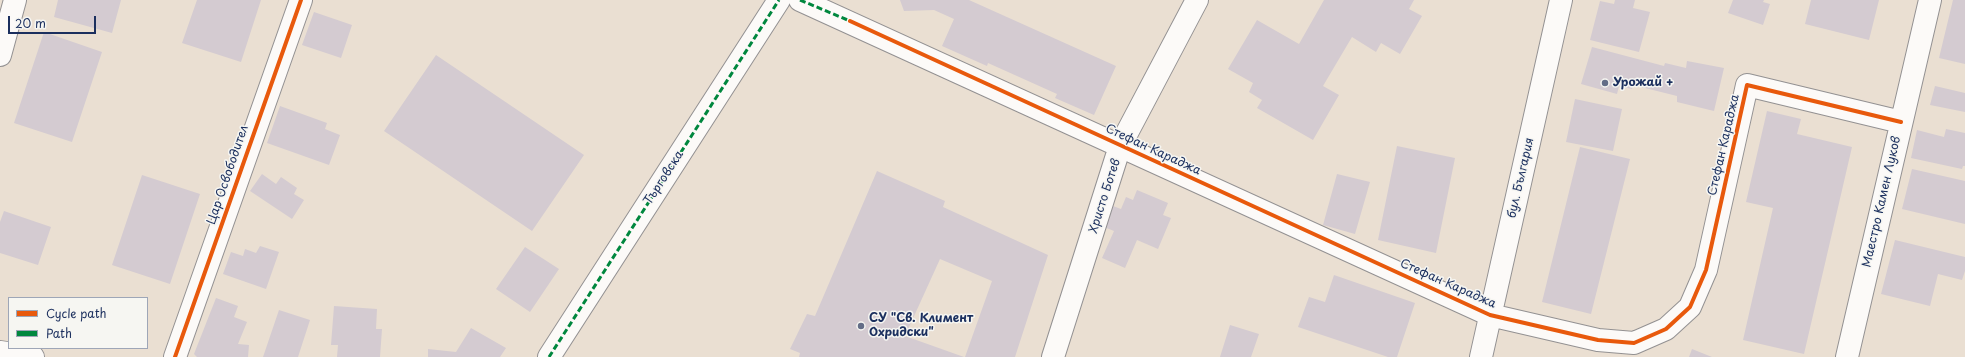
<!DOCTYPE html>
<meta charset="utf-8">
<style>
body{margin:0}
#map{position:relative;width:1965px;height:357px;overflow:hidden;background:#eadfd2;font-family:"Playpen Sans",sans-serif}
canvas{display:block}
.legend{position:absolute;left:8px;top:297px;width:140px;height:52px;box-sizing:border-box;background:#f6f6f2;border:1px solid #9ea6b7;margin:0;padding:5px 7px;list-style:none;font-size:12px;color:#1b2f5e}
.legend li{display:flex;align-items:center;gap:8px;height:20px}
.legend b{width:20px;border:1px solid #9ea6b7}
.scale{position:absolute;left:8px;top:16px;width:88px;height:18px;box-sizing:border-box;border:2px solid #1b2f5e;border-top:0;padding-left:5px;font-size:12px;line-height:14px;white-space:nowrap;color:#1b2f5e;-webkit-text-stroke:3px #f6f6f2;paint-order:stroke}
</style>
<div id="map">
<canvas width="1965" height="357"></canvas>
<ul class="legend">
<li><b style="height:5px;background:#e8590c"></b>Cycle path</li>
<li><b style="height:5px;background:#00873e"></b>Path</li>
</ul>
<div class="scale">20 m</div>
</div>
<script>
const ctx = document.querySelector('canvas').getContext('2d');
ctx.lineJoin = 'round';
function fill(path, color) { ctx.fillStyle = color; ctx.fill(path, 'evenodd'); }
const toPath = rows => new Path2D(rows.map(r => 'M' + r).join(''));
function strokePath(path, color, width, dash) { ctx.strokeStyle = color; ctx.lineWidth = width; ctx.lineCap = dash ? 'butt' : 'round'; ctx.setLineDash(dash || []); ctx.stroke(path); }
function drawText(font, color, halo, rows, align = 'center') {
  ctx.font = font + ' "Playpen Sans",sans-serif'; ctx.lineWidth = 3; ctx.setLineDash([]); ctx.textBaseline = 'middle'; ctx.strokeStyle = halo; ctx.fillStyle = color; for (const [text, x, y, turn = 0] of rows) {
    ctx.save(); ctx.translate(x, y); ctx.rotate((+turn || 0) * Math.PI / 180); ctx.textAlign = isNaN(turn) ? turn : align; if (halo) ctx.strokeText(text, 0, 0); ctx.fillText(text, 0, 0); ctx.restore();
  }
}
const building = toPath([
 [58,0,121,0,112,33,54,17],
 [197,0,261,0,241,62,182,43],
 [900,0,969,0,1116,66,1094,115,1055,98,1057,94,988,63,987,66,942,46,954,19,934,10,904,11],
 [1324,0,1414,0,1409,9,1422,16,1400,54,1381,43,1376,52,1352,37,1323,86,1339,95,1313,140,1257,108,1262,100,1249,92,1253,83,1228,69,1257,20,1299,44],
 [1615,0,1635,0,1633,8,1650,12,1639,52,1590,40,1600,1,1614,4],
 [1733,0,1764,0,1763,2,1770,4,1763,25,1728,13],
 [1811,0,1879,0,1869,40,1805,24],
 [1953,0,1965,0,1965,64,1939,58],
 [314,12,352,25,341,58,302,45],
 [44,32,102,52,72,142,14,123],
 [1592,47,1664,66,1665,63,1686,68,1687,61,1724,68,1714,111,1677,102,1677,96,1633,85,1632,89,1619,86,1617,94,1581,84],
 [436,55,584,155,532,231,384,131],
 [1935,86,1965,93,1965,112,1930,105],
 [1575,99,1622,109,1613,151,1566,142],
 [280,106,327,123,325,129,340,135,329,165,267,143],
 [1767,111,1801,119,1797,134,1852,147,1804,354,1743,340,1773,208,1746,202],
 [1946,129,1965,133,1965,166,1963,166,1962,169,1911,158,1917,130,1944,137],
 [1397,146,1455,158,1436,253,1378,240],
 [1580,147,1630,159,1591,314,1542,302],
 [1912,169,1965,181,1965,224,1902,209],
 [877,171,945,201,943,207,1048,255,1015,357,965,357,992,281,940,259,905,336,964,357,799,357,800,353,790,349,807,314,815,316],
 [262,174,276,184,281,177,297,188,294,194,304,200,292,219,250,191],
 [1337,174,1370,182,1355,234,1323,225],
 [142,175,200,194,170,284,112,265],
 [1137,190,1168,203,1163,215,1171,218,1158,249,1137,240,1125,268,1102,258,1114,231,1104,227,1113,206,1121,209,1126,197,1133,200],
 [4,211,51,227,38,265,0,253,0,222],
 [1895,240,1965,257,1965,271,1962,280,1938,274,1930,306,1881,294],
 [260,246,279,252,266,289,223,274,231,252,243,256,245,249,256,253],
 [525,247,559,269,530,312,496,289],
 [1334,275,1415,303,1397,357,1388,357,1298,327,1309,297,1325,302],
 [216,298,238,306,234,317,247,322,238,344,249,345,248,357,197,357,194,354],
 [334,306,377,309,376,329,382,329,380,357,337,357,338,345,331,345],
 [279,310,310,320,298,357,263,357],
 [1230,325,1259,334,1251,357,1220,357],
 [471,328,506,348,500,357,428,357,428,349,456,352],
 [1692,349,1712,357,1689,357]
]);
const minor = toPath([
 [800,0,1490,315,1598,340,1634,343,1666,329,1690,307,1706,270,1747,85,1901,122],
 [0,55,15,0],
 [0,352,33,357],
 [175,357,301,0],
 [549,357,779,0],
 [1053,357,1120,146,1197,0],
 [1481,357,1561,0],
 [1847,357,1930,0]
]);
const quiet = toPath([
 [800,0,850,21],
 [549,357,779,0]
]);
const cycleway = toPath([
 [850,21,1490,315,1598,340,1634,343,1666,329,1690,307,1706,270,1747,85,1901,122],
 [175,357,301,0]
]);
const markers = [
 [1605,83,4,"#636d87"],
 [861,326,4,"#636d87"]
];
const poiNames = [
 ["Урожай +",1613,83],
 ["СУ \"Св. Климент",869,319],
 ["Охридски\"",869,333]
];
const streetNames = [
 ["Стефан Караджа",1724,145,-77],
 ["Стефан Караджа",1153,150,25],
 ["Цар Освободител",228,175,-71],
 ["Търговска",664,178,-57],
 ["бул. България",1521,178,-77],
 ["Христо Ботев",1105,196,-72],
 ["Маестро Камен Луков",1882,202,-77],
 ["Стефан Караджа",1448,284,24]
];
fill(building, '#d4cbd1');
strokePath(minor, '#939192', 24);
strokePath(minor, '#fcfaf8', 22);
strokePath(quiet, '#00873e', 3, [6, 3]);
strokePath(cycleway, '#e8590c', 4);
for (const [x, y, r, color] of markers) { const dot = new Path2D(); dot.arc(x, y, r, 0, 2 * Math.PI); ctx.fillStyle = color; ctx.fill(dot); strokePath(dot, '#f6f6f2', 1.5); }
drawText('bold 12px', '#1b2f5e', '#f6f6f2', poiNames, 'left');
drawText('12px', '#1b2f5e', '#f6f6f2', streetNames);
</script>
